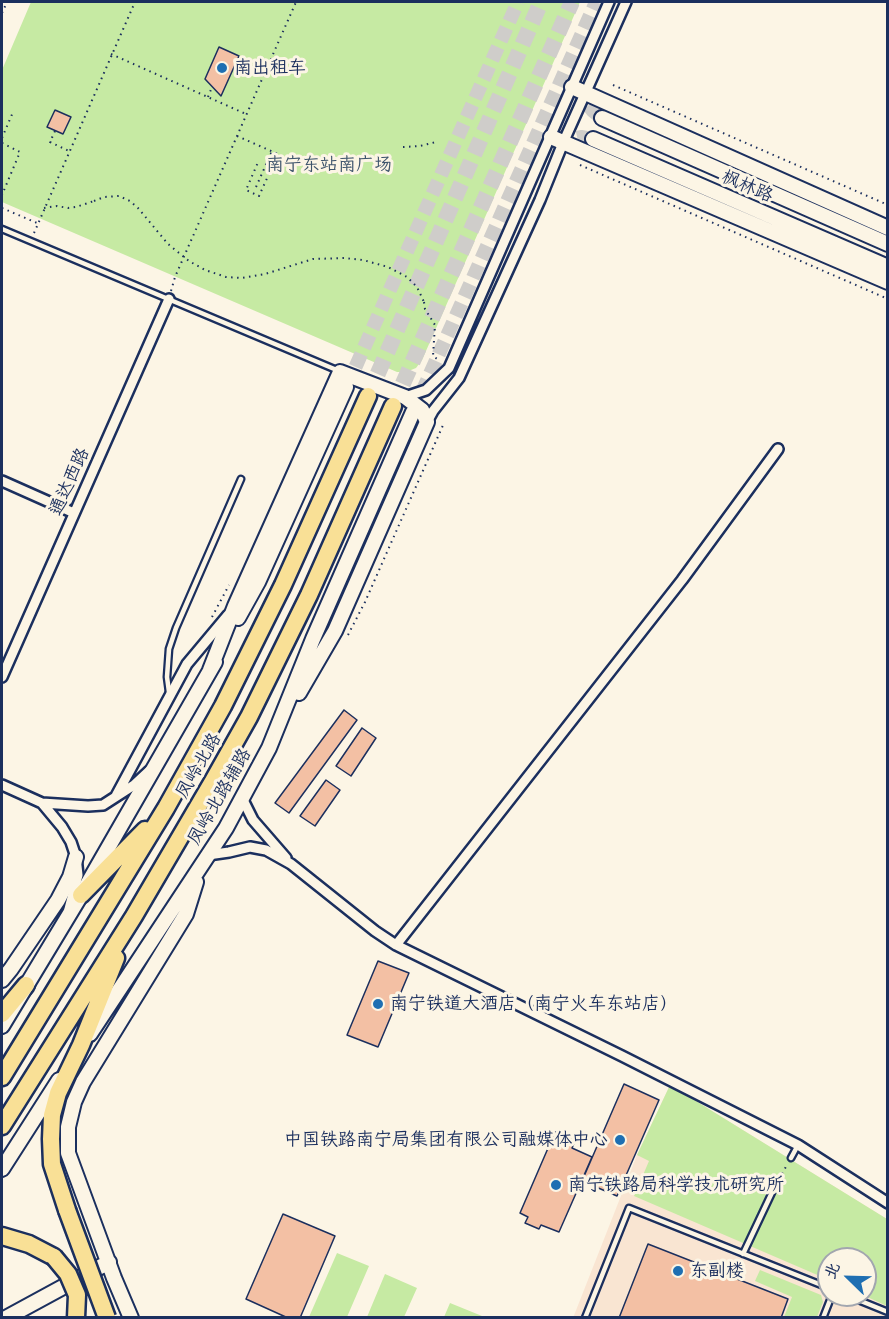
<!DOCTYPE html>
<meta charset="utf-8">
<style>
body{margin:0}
#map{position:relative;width:889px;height:1319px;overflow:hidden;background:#fcf5e5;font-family:Sriracha,"LXGW WenKai TC",sans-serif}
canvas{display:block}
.frame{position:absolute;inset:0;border:3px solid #1b2f5e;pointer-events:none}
.north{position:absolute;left:817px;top:1247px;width:60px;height:60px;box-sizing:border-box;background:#fcf5e5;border:2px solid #a2a6af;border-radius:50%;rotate:293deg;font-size:16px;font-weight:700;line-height:24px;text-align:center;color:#1b2f5e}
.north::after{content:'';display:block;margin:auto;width:21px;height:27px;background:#1f6fb2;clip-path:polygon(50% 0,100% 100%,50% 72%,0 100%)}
</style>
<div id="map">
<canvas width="889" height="1319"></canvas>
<div class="frame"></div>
<div class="north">北</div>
</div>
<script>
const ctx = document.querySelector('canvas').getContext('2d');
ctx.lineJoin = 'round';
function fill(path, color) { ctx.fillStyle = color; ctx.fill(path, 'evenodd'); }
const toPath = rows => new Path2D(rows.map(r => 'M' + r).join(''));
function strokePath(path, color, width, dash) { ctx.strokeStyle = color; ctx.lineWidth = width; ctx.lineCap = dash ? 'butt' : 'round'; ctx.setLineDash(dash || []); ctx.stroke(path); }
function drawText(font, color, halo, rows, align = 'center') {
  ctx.font = font + ' Sriracha,"LXGW WenKai TC",sans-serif'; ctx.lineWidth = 6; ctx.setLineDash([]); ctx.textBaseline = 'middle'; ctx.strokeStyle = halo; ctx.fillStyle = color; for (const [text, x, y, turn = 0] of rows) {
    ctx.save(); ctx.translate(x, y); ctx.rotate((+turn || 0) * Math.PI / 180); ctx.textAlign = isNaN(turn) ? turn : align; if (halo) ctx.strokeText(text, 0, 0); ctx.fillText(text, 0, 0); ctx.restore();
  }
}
const built = toPath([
 [670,1085,887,1219,887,1317,573,1318,637,1155],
 [829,1259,865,1259,865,1295,829,1295]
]);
const green = toPath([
 [31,2,580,2,422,360,416,368,406,372,397,372,2,202,2,70],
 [670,1085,887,1219,887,1306,863,1295,865,1295,865,1259,829,1259,829,1280,634,1196,649,1161,637,1155],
 [337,1253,369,1266,347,1317,309,1317],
 [760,1270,821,1295,823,1302,817,1317,784,1317,792,1297,755,1281],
 [385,1274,417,1288,404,1317,367,1317],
 [450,1303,482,1316,481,1317,444,1317]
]);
const building = toPath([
 [219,47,239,56,221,96,205,79,219,47],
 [55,110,71,117,63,134,47,127,55,110],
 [344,710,357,720,289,813,275,803,344,710],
 [362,728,376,738,351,776,336,766,362,728],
 [326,780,340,790,315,826,300,816,326,780],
 [378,961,409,973,378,1047,347,1035,378,961],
 [624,1084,659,1100,617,1196,582,1181,624,1084],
 [555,1132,575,1141,572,1148,592,1157,559,1232,541,1225,539,1229,525,1223,528,1217,520,1213,555,1132],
 [283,1214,335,1236,300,1318,288,1318,246,1299,283,1214],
 [648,1244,788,1299,781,1318,619,1318,648,1244]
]);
const secondaryTunnel = toPath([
 [577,88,580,95,593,111,602,118],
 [557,143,581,137,593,139],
 [347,386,518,2],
 [413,412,596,2]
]);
const highwayTunnel = toPath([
 [368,396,541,2],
 [393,406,572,2]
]);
const path = toPath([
 [2,13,7,2],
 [111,54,246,114],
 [613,85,888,205],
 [208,97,212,87],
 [55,131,50,142,69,151],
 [237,136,278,154,259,196,246,190,259,160],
 [2,138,13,112],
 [2,143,20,152,2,195],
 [403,147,420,146,436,142],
 [580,165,888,299],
 [256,187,272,151],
 [2,208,37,223],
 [44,208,57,206,68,208,76,207,94,201],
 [34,233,135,2],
 [171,291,175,277,296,2],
 [424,302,425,309,435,325,433,356,440,361],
 [212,617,229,585],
 [348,635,365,602,444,423],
 [779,1179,787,1165]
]);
const lane = toPath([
 [2,229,339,371],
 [169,692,167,677,169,649,176,628,241,479],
 [791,1158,798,1145],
 [743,1254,776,1184],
 [846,1295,888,1312],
 [585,1318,629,1208,829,1288],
 [823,1318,832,1295]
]);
const street = toPath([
 [405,397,426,390,449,368,609,2],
 [427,422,433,411,459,378,540,200,563,143,626,2],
 [2,481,74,513],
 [2,677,169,299],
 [2,785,42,803,88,806,103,805,134,785,149,771],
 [116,796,187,664,228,615],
 [242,798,253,820,286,858],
 [42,803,62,827,71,842,76,857,78,875,69,909],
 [208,855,229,852,250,847,266,850,291,864,375,931,396,945,622,1056,798,1145,888,1203],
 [396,945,682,580,778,449]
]);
const secondary = toPath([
 [572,87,888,228],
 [602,118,888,244],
 [551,137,888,282],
 [593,139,888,267],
 [238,618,258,582,346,387],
 [210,670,235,606,340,372,405,397,422,410,427,422,335,631,299,693],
 [2,980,11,969,58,900,70,877,76,857],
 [2,1026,81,895,215,662],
 [90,1034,226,828,269,748,313,639,413,412],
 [2,1169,59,1080],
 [6,1318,109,1262],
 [131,1318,114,1278,68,1153,68,1127,74,1102,83,1082,186,914,196,882]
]);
const highway = toPath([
 [81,895,145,830],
 [2,1014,26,985],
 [2,1077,166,808,223,706,283,585,368,396],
 [2,1126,134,916,213,781,249,717,309,595,393,406],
 [67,1210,52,1164,51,1139,52,1115,58,1093,81,1045,116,958],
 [2,1236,29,1244,54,1257]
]);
const pathBridge = toPath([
 [94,201,104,197,119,196,130,201,138,208,168,244,189,261,205,270,226,277,241,278,265,274,313,259,344,258,363,260,388,267,407,277,417,287,424,302]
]);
const highwayBridge = toPath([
 [67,1210,107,1318],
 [54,1257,68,1274,77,1295,76,1318]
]);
const markers = [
 [222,68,6,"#1f6fb2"],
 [378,1004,6,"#1f6fb2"],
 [620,1140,6,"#1f6fb2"],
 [556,1185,6,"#1f6fb2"],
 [678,1271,6,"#1f6fb2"]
];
const poiNames = [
 ["南出租车",234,68],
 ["南宁铁道大酒店（南宁火车东站店）",390,1004],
 ["中国铁路南宁局集团有限公司融媒体中心",608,1140,"right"],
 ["南宁铁路局科学技术研究所",568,1185],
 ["东副楼",690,1271]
];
const parkNames = [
 ["南宁东站南广场",329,165]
];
const streetNames = [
 ["枫林路",747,187,23],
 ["通达西路",70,482,-66],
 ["凤岭北路",199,766,-60],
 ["凤岭北路辅路",220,797,-60]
];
fill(built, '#f9e5d2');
fill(green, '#c6eaa3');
fill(building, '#f3c0a4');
strokePath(building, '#1b2f5e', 1.5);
strokePath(secondaryTunnel, '#cfcdca', 14, [14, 7]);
strokePath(highwayTunnel, '#cfcdca', 16, [16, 8]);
strokePath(lane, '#1b2f5e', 9);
strokePath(street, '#1b2f5e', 14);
strokePath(secondary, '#1b2f5e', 18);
strokePath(highway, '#1b2f5e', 21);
strokePath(path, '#1b2f5e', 2, [1.5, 4.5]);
strokePath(lane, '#fcf5e5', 4.5);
strokePath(street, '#fcf5e5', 9);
strokePath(secondary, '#fcf5e5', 14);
strokePath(highway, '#f9e096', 16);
strokePath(highwayBridge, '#1b2f5e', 21, []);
strokePath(pathBridge, '#1b2f5e', 2, [1.5, 4.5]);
strokePath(highwayBridge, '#f9e096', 16);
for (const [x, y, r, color] of markers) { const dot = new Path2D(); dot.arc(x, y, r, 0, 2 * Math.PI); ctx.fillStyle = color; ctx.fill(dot); strokePath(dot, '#fcf5e5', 2); }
drawText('18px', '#1b2f5e', '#fcf5e5', poiNames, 'left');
drawText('18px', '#3d546c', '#fcf5e5', parkNames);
drawText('18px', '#1b2f5e', '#fcf5e5', streetNames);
</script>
